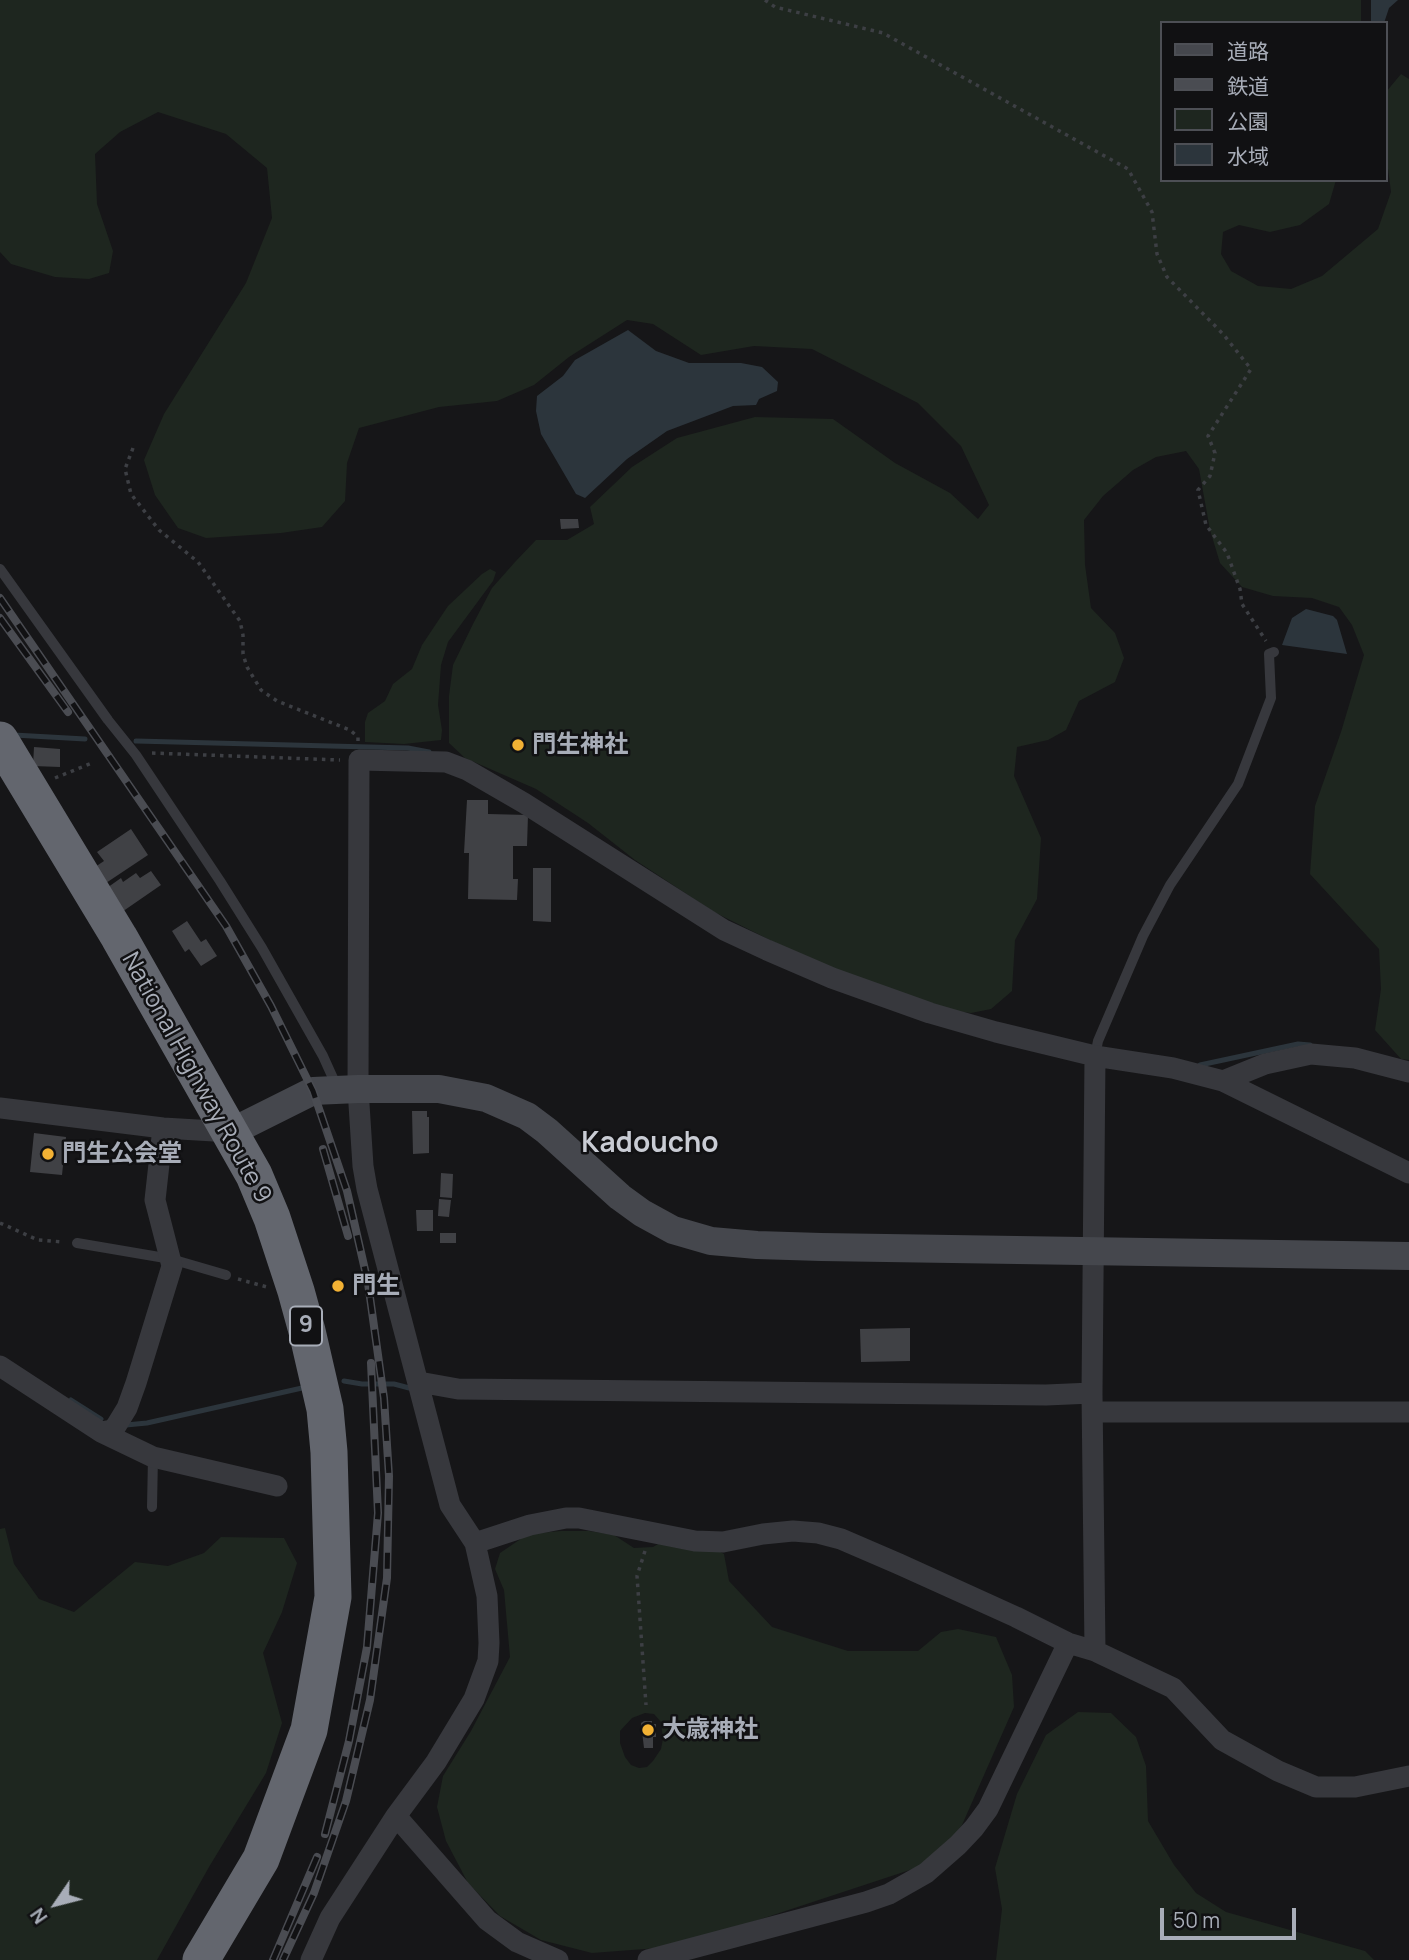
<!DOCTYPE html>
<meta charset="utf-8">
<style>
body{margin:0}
#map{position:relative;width:1409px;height:1960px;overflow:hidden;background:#161618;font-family:Manrope,"Noto Sans JP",sans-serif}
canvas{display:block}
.legend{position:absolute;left:1160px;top:21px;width:228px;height:161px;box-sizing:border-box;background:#111113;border:2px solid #4d4f55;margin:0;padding:9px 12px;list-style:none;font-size:21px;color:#a8adb8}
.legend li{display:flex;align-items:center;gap:14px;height:35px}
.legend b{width:35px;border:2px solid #4d4f55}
.north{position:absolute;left:21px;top:1869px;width:70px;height:70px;-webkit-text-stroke:5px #111113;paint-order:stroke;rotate:235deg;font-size:19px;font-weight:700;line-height:28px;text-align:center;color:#a8adb8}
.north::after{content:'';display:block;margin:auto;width:24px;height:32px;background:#a8adb8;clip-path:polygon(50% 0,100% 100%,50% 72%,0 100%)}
.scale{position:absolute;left:1160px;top:1908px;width:136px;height:32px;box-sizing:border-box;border:4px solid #a8adb8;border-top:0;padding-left:9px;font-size:21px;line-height:24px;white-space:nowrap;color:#a8adb8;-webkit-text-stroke:5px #111113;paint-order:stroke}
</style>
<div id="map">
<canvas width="1409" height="1960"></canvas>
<ul class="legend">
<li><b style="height:9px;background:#45474d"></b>道路</li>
<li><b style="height:9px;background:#4a4c52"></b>鉄道</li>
<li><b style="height:19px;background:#1e261f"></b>公園</li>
<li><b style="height:19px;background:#2c353c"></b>水域</li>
</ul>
<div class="north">N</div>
<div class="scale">50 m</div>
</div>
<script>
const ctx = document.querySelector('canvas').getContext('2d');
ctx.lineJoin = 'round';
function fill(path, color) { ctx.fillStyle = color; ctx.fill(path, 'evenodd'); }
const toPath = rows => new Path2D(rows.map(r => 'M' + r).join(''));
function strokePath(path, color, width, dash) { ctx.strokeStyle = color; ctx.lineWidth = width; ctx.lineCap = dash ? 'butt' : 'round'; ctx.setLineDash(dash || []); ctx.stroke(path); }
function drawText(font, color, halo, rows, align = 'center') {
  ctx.font = font + ' Manrope,"Noto Sans JP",sans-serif'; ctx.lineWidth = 5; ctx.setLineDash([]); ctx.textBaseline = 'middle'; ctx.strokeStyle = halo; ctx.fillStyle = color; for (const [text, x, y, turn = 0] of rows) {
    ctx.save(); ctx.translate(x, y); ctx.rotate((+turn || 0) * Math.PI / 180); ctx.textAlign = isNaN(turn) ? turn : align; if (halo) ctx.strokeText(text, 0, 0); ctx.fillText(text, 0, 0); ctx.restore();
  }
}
const green = toPath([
 [0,0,1361,0,1361,23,1162,23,1162,180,1336,180,1329,204,1300,225,1270,232,1239,225,1223,232,1221,254,1231,271,1258,286,1291,289,1322,276,1378,229,1391,192,1386,153,1386,92,1401,74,1409,79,1409,1060,1401,1059,1375,1030,1381,989,1379,949,1310,874,1315,806,1341,732,1364,655,1352,625,1339,607,1312,598,1273,596,1242,587,1220,563,1210,530,1199,469,1186,451,1156,457,1133,470,1103,496,1084,520,1085,565,1091,608,1115,633,1124,658,1115,682,1079,701,1066,730,1048,740,1017,747,1014,776,1041,838,1037,899,1015,940,1012,991,991,1009,971,1013,932,1008,802,956,714,912,635,860,588,823,536,789,465,758,449,743,449,696,453,665,473,624,492,588,515,562,536,540,567,540,594,524,590,507,632,467,677,438,755,417,833,419,895,463,950,493,978,519,989,505,961,446,918,403,812,349,754,346,701,355,653,324,627,320,569,357,534,385,497,401,439,407,359,428,347,463,345,501,322,527,281,533,206,538,178,528,155,495,144,460,164,414,246,283,272,218,267,168,226,134,158,112,120,132,95,154,97,204,113,251,109,273,89,279,55,277,11,264,0,252],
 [490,569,496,572,493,581,448,642,441,665,438,705,442,730,441,740,404,744,365,742,365,722,368,713,385,701,393,684,412,669,422,645,448,606,482,574],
 [5,1528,14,1564,39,1599,74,1612,135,1562,168,1566,204,1553,221,1537,284,1538,297,1563,282,1612,263,1653,282,1723,266,1773,209,1867,157,1960,0,1960,0,1529],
 [561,1531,589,1531,614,1535,634,1548,653,1547,665,1540,706,1544,724,1554,729,1581,772,1627,848,1651,918,1651,941,1632,958,1629,996,1637,1012,1675,1014,1707,962,1825,934,1862,746,1924,658,1948,592,1953,541,1940,500,1916,468,1883,446,1841,437,1807,443,1776,471,1731,510,1657,504,1590,495,1569,500,1553,528,1534],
 [645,1713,654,1714,661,1722,663,1739,661,1749,653,1761,647,1767,639,1768,631,1765,625,1757,620,1743,620,1731,632,1718],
 [1078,1712,1111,1713,1136,1737,1146,1766,1148,1821,1174,1865,1196,1893,1226,1912,1365,1951,1374,1960,996,1960,1002,1909,995,1868,1017,1794,1046,1735]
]);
const water = toPath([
 [1371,0,1398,0,1389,8,1384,23,1371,23],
 [628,330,656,351,689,363,741,363,762,367,778,382,777,391,759,399,756,405,733,406,667,431,627,459,585,498,576,494,541,434,536,411,537,396,563,376,575,360],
 [1306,609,1333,616,1337,620,1347,654,1282,645,1292,618]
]);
const stream = toPath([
 [14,735,85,739],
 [136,741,408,748,429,752],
 [1200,1065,1298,1044,1310,1045],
 [344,1381,362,1384,394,1384,413,1389],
 [71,1400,101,1419],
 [126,1425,147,1423,302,1388]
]);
const building = toPath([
 [560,519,578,519,579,528,561,529],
 [517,737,525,742,519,753,511,749],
 [34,747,60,749,60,767,33,766],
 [467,800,488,800,488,814,528,815,527,846,513,846,513,879,518,879,517,900,468,899,469,853,464,853],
 [131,829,148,855,103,885,92,869,104,861,97,852],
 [533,868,551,868,551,922,533,921],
 [151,871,161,885,119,914,104,890,121,878,123,882,136,873,140,878],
 [187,921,201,942,206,939,217,956,201,966,189,949,185,952,172,931],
 [412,1111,427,1111,427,1117,429,1117,429,1153,413,1154],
 [34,1133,66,1137,62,1175,30,1172],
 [441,1173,453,1174,452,1198,440,1197],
 [439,1199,451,1200,449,1217,438,1216],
 [416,1210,433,1210,433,1231,417,1231],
 [440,1233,456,1233,456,1243,440,1243],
 [910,1328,910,1361,861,1362,860,1329],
 [644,1721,652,1721,652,1724,656,1724,656,1737,653,1737,653,1748,644,1748,641,1723]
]);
const path = toPath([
 [765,0,775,7,883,33,1128,169,1152,212,1157,254,1167,277,1223,334,1251,369,1208,436,1215,453,1210,476,1198,490,1206,525,1227,553,1240,589,1242,604,1266,641],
 [133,448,125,469,131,494,159,530,198,562,240,621,243,635,243,654,247,667,261,690,277,701,350,730,358,737,358,743],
 [152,753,340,760],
 [55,778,92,763],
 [0,1223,38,1240,64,1242],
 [238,1279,267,1287],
 [645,1551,637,1576,646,1705]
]);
const lane = toPath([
 [0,569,108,720,136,755,220,881,262,948,323,1056,337,1087],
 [1095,1056,1098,1041,1143,936,1170,885,1238,784,1271,698,1269,654,1274,652],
 [77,1243,171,1259,226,1275],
 [152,1507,153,1457]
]);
const street = toPath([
 [1223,1081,1265,1064,1311,1054,1355,1058,1409,1072],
 [0,1108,163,1128,231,1132],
 [0,1366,101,1432,112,1430,116,1426,127,1408,136,1383,172,1266,155,1200,163,1128],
 [419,1382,458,1389,1046,1395,1092,1393],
 [1094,1412,1409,1412],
 [101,1432,153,1457,277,1486],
 [475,1543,530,1525,566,1518,579,1518,695,1541,723,1542,763,1534,793,1531,818,1533,841,1539,899,1564,1016,1617,1068,1643,1095,1651,1173,1688,1222,1740,1278,1771,1316,1787,1355,1787,1409,1776],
 [1095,1651,1092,1393,1095,1056],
 [396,1816,487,1920,517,1942,558,1960],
 [311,1960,330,1918,396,1816,436,1762,474,1699,488,1661,489,1643,487,1596,475,1543,450,1505,367,1189,363,1166,358,1089,359,760,446,762,467,770,524,803,724,930,767,950,832,978,930,1013,996,1032,1095,1056,1173,1068,1223,1081,1409,1173],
 [648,1960,866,1902,889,1894,926,1873,958,1845,974,1828,988,1809,1068,1643]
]);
const secondary = toPath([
 [231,1132,313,1091,358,1089,439,1089,486,1098,527,1116,547,1131,620,1197,642,1213,673,1230,711,1241,757,1245,821,1247,1409,1256]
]);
const highway = toPath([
 [0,740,119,937,254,1175,272,1218,296,1291,307,1331,325,1409,329,1452,333,1597,309,1730,261,1859,201,1960]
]);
const rail = toPath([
 [0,598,226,926,271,1006,313,1091,347,1191,368,1283,384,1398,389,1476,387,1578,370,1700,346,1801,314,1893,283,1960],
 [0,618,68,712],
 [323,1149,348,1236],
 [325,1834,349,1741,367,1647,378,1513,371,1363],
 [273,1960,317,1857]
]);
const markers = [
 [518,745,7,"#f2b134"],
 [48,1154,7,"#f2b134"],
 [338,1286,7,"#f2b134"],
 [648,1730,7,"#f2b134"]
];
const shields = [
 [306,1326,32]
];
const shieldNames = [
 ["9",306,1326]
];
const poiNames = [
 ["門生神社",532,745],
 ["門生公会堂",62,1154],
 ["門生",352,1286],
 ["大歳神社",662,1730]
];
const streetNames = [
 ["National Highway Route 9",196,1078,61]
];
const quarterNames = [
 ["Kadoucho",650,1144]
];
fill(green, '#1e261f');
fill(water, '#2c353c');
strokePath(stream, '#2c353c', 5);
fill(building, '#404145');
strokePath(path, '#3d3f44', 3.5, [3.5, 5]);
strokePath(lane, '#37383d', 10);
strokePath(street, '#37383d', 21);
strokePath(secondary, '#45474d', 28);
strokePath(highway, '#63666e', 37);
strokePath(rail, '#4a4c52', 8);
strokePath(rail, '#111113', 5, [16]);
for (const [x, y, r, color] of markers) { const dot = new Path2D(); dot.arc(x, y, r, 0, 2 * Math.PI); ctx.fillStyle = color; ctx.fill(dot); strokePath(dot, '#111113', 2.5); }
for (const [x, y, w] of shields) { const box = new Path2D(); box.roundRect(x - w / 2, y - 19.5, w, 39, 5); ctx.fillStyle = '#111113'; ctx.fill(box); strokePath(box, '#a8adb8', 2); }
drawText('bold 23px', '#a8adb8', null, shieldNames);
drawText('bold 24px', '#a8adb8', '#111113', poiNames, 'left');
drawText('24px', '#a8adb8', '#111113', streetNames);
drawText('bold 28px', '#c9ccd4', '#111113', quarterNames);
</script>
